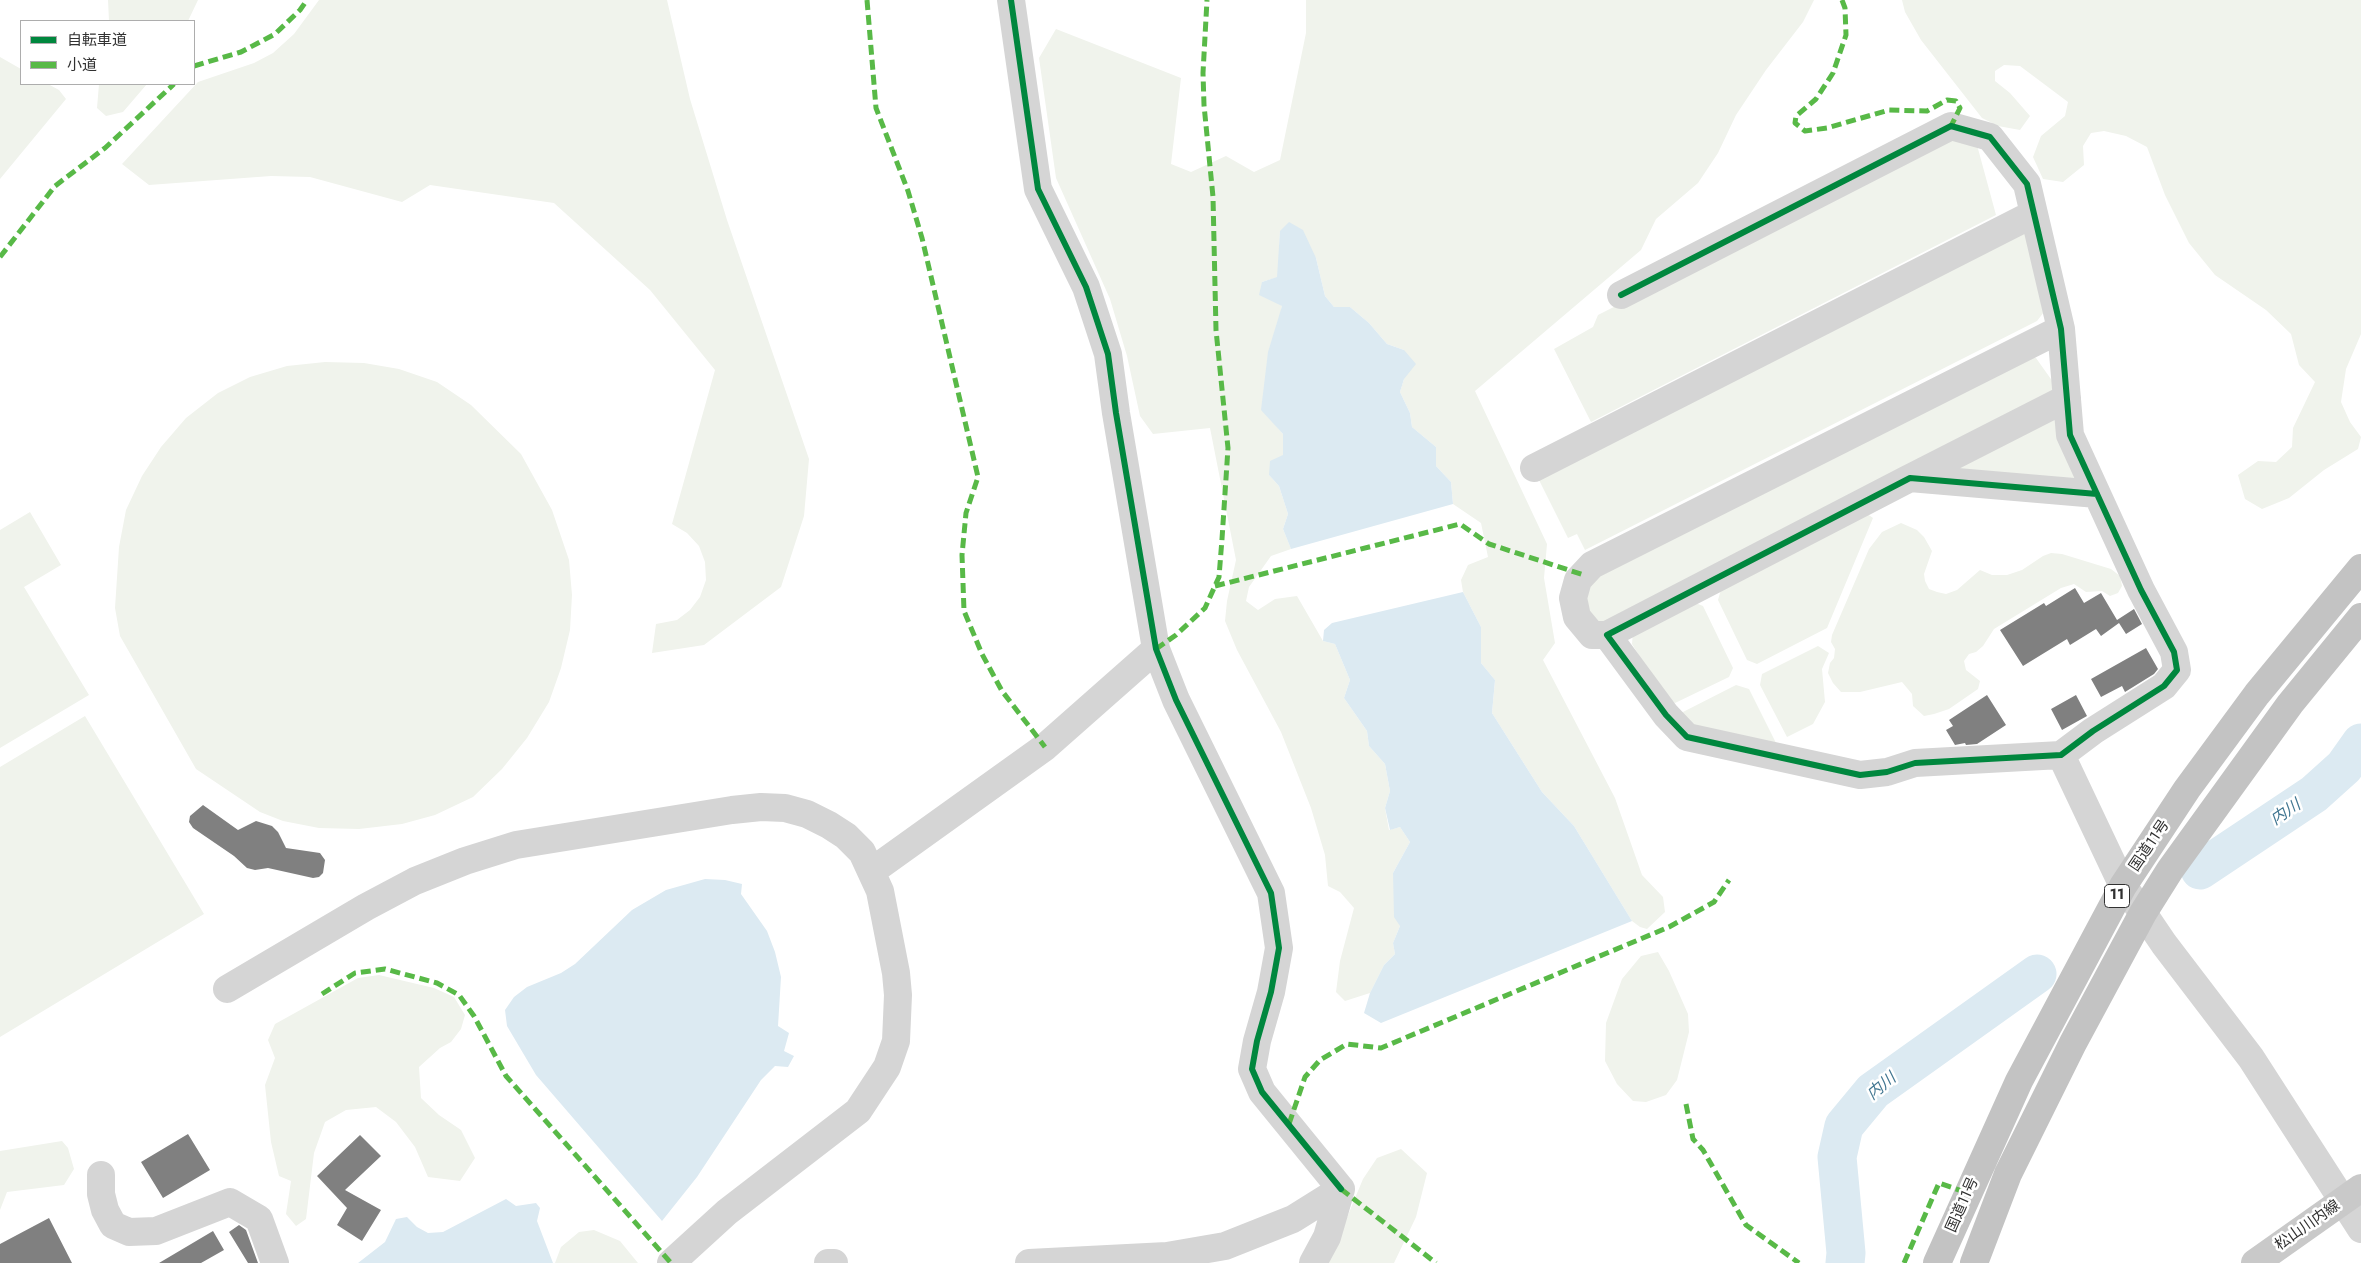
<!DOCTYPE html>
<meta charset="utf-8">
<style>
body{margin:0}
#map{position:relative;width:2361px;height:1263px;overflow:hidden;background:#fff;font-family:Jost,"Noto Sans JP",sans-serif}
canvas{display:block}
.legend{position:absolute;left:20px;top:20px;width:175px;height:65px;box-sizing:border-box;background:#fff;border:1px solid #adadad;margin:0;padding:6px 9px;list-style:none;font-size:15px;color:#313131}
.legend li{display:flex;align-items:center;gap:10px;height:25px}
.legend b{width:25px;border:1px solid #adadad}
</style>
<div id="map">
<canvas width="2361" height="1263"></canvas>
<ul class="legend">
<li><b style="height:6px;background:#00873e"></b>自転車道</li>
<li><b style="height:6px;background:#58b947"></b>小道</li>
</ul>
</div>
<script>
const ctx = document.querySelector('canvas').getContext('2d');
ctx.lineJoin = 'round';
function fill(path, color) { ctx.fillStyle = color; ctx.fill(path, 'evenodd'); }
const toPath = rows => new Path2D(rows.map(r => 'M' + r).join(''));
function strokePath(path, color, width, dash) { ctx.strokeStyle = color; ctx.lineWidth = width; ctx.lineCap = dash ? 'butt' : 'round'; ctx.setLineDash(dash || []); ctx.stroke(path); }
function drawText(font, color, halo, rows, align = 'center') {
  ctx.font = font + ' Jost,"Noto Sans JP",sans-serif'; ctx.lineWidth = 5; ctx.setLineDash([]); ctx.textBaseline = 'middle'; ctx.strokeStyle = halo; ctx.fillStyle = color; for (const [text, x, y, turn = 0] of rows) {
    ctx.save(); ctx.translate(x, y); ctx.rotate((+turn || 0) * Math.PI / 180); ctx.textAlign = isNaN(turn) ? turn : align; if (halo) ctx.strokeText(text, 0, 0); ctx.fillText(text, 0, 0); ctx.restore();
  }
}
const green = toPath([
 [108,0,198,0,188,21,109,21],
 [319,0,667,0,690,99,727,220,809,459,804,516,781,587,704,645,652,653,656,624,677,620,690,610,700,597,706,580,705,562,699,546,687,533,672,524,715,370,650,290,554,203,430,185,402,202,310,177,271,176,149,185,122,164,198,82,254,63,273,53,294,34],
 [1306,0,1814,0,1803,22,1766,70,1736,115,1718,153,1698,183,1656,219,1641,250,1475,391,1547,544,1544,578,1555,643,1543,660,1615,798,1642,875,1663,897,1665,912,1647,929,1640,927,1632,921,1574,826,1542,792,1492,713,1495,680,1481,663,1481,627,1463,592,1461,580,1468,565,1488,557,1481,523,1453,504,1451,482,1436,466,1436,447,1412,427,1410,413,1400,392,1404,379,1404,350,1387,344,1369,323,1350,307,1334,307,1325,296,1316,258,1280,231,1278,277,1262,282,1282,306,1262,409,1283,434,1283,456,1269,475,1279,486,1288,514,1283,529,1291,549,1271,556,1249,587,1246,601,1258,610,1275,599,1297,596,1323,641,1335,644,1350,680,1344,698,1367,731,1369,746,1385,764,1390,791,1385,808,1389,830,1400,827,1410,842,1393,873,1400,926,1393,943,1395,954,1384,965,1370,993,1345,1001,1336,992,1340,961,1354,908,1340,892,1328,886,1325,855,1311,808,1281,732,1237,650,1225,621,1227,601,1236,560,1210,428,1153,434,1140,416,1127,356,1110,299,1056,178,1039,58,1056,29,1181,78,1171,164,1191,172,1226,156,1254,172,1280,160,1306,33],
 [1902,0,2361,0,2361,334,2346,369,2341,402,2350,422,2361,437,2358,449,2324,470,2289,498,2262,509,2245,499,2238,475,2258,461,2276,462,2292,447,2293,428,2315,382,2299,365,2291,334,2266,310,2215,275,2189,243,2165,195,2147,147,2126,136,2104,131,2091,133,2083,146,2084,165,2063,182,2043,179,2033,157,2041,136,2065,116,2068,102,2020,66,2004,65,1995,71,1995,81,2010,93,2030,116,2020,130,1998,126,1982,118,1921,40,1905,12],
 [0,57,21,69,21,84,48,84,59,90,66,99,0,179],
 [99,84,147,84,123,112,106,116,97,108],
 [1950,136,1977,145,1996,215,1591,422,1554,349,1593,327,1598,315],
 [2019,231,2029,236,2044,312,2037,321,1585,550,1577,534,1568,538,1537,476],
 [2030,355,2036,358,2053,382,2053,398,1596,630,1581,596,1591,580],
 [325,362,364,363,399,369,437,382,471,405,521,454,552,510,569,560,572,595,570,630,561,668,549,702,527,738,502,769,473,797,435,815,402,824,359,829,319,828,283,821,260,812,196,769,120,636,115,608,119,547,126,510,142,476,161,447,186,418,218,393,250,377,287,366],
 [2058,407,2081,477,2062,481,1959,474,1959,457],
 [30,512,61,565,24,587,89,695,0,748,0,530],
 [1866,513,1873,518,1827,628,1757,664,1747,660,1718,600,1722,586],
 [1901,523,1917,530,1924,537,1932,551,1924,574,1925,581,1929,589,1937,592,1946,594,1957,590,1980,570,1992,575,2007,575,2022,570,2043,556,2051,553,2062,554,2111,569,2120,576,2122,586,2118,593,2110,596,2102,591,2086,592,2074,584,2061,588,1994,629,1983,646,1976,652,1969,654,1964,661,1966,670,1980,681,1978,689,1949,709,1934,714,1924,716,1913,706,1912,694,1902,682,1860,692,1841,692,1833,683,1828,673,1830,663,1834,658,1835,649,1831,642,1832,635,1869,549,1882,532],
 [1693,602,1703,606,1733,668,1729,677,1675,703,1667,701,1632,644,1633,632],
 [1818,646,1829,653,1822,669,1825,702,1813,724,1787,737,1760,685,1762,674],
 [1736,685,1749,689,1777,745,1698,731,1681,713],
 [85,716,204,914,0,1037,0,767],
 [1658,952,1669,971,1688,1014,1689,1032,1677,1080,1666,1095,1646,1102,1633,1101,1617,1084,1605,1061,1606,1023,1622,979,1641,956],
 [379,975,434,988,454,997,465,1015,461,1029,451,1042,440,1048,419,1067,421,1098,439,1115,461,1130,475,1158,460,1181,428,1177,415,1147,396,1122,376,1107,346,1110,325,1122,314,1153,306,1219,296,1226,286,1214,291,1181,279,1176,271,1142,265,1085,275,1058,268,1040,275,1024,358,978],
 [62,1141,68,1148,74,1169,64,1185,7,1192,0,1210,0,1151],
 [1401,1149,1427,1173,1416,1217,1394,1263,1328,1263,1363,1179,1377,1158],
 [594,1230,620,1241,638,1263,555,1263,561,1247,579,1232]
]);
const water = toPath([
 [1289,222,1303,230,1316,258,1325,296,1334,307,1350,307,1369,323,1387,344,1404,350,1416,364,1404,379,1400,392,1410,413,1412,427,1436,447,1436,466,1451,482,1453,504,1291,549,1283,529,1288,514,1279,486,1269,475,1270,461,1283,455,1283,434,1261,410,1268,352,1282,306,1259,295,1262,282,1277,277,1280,231],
 [1463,592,1481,627,1481,663,1495,680,1492,713,1542,792,1574,826,1632,921,1381,1023,1364,1013,1370,993,1384,965,1395,954,1393,943,1400,926,1394,917,1393,873,1410,842,1400,827,1390,830,1385,808,1390,791,1385,764,1369,746,1367,731,1344,698,1350,680,1335,644,1323,641,1324,630,1332,623],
 [705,879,725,880,742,884,741,894,767,931,775,952,781,977,778,1026,789,1033,784,1051,794,1056,788,1067,775,1066,761,1080,697,1177,662,1221,536,1075,507,1026,505,1010,514,997,527,987,561,973,575,964,632,910,666,890],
 [506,1199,516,1206,536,1203,540,1208,537,1221,553,1263,358,1263,385,1242,396,1219,407,1217,417,1227,428,1233,443,1232]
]);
const river = toPath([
 [2200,870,2314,794,2344,767,2361,743],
 [1845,1263,1846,1253,1837,1157,1844,1126,1873,1091,2037,974]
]);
const building = toPath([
 [2075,588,2084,603,2101,593,2117,620,2134,609,2142,624,2126,634,2119,623,2101,636,2096,629,2070,645,2067,639,2023,666,2000,630,2044,603,2046,606],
 [2146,648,2158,669,2154,674,2125,692,2122,686,2101,697,2091,679],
 [1987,695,2006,725,1977,744,1966,745,1965,743,1955,745,1946,730,1953,726,1949,720],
 [2076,695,2087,716,2062,730,2051,709],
 [203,805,238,830,256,821,272,826,278,832,286,848,320,853,325,860,323,873,319,877,313,878,268,868,255,870,247,868,234,856,193,828,189,822,190,816],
 [188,1134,210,1170,163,1198,141,1162],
 [360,1135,381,1156,345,1190,381,1210,362,1241,337,1225,347,1208,317,1176],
 [49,1218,72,1263,0,1263,0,1244],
 [239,1225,246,1230,258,1263,248,1263,229,1232],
 [213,1231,224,1250,201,1263,159,1263]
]);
const minor = toPath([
 [1011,0,1038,189,1086,287,1108,354,1116,413,1156,649,1176,700,1271,893,1279,948,1271,992,1257,1041,1252,1069,1262,1092,1341,1189],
 [1621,295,1951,126,1990,137,2027,184,2061,329,2070,435,2097,494,2141,590,2174,652,2177,670,2164,686,2093,731,2061,755,1915,763,1887,772,1860,775,1687,737,1666,715,1607,635,1910,478,2097,494],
 [1534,468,2033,214],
 [1910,478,2067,398],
 [1607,635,1592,635,1577,617,1573,598,1578,580,1592,565,2061,329],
 [2061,755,2123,886,2143,913,2164,944,2251,1058,2361,1229],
 [872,871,1045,747,1156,649],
 [227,989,366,907,415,881,465,861,516,845,732,810,761,807,785,808,807,814,829,825,846,836,862,852,880,891,896,973,898,995,896,1041,887,1067,858,1111,727,1212,671,1263],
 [101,1175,101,1194,105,1210,113,1225,129,1232,156,1231,230,1202,259,1219,275,1263],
 [828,1263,834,1263],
 [1029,1263,1167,1256,1225,1246,1293,1219,1341,1189],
 [1313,1263,1327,1237,1341,1189]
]);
const major = toPath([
 [2255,1263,2361,1188]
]);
const highway = toPath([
 [1937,1263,2019,1081,2123,886,2187,789,2257,694,2361,568],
 [1974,1263,2008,1174,2073,1043,2143,913,2170,870,2290,704,2361,617]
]);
const quiet = toPath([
 [867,0,876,108,908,191,922,238,978,477,966,513,962,555,964,611,982,654,1002,691,1045,747],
 [1842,0,1845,8,1846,35,1833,73,1816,99,1796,116,1795,123,1805,131,1827,128,1889,110,1927,111,1947,100,1956,101,1960,108,1951,126],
 [194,66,241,52,275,34,300,10,307,0],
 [0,257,55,186,105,148,174,84],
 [1215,586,1460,524,1489,544,1584,575],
 [1156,649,1176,635,1205,608,1219,577,1222,539,1228,448,1216,330,1213,197,1204,105,1203,73,1207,0],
 [322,994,355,973,385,969,437,983,459,995,474,1016,506,1076,671,1263],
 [1686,1104,1693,1139,1703,1150,1746,1225,1799,1263],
 [1289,1124,1305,1077,1320,1060,1347,1044,1381,1048,1669,927,1714,902,1729,880],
 [1341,1189,1436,1263],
 [1904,1263,1939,1183,1968,1193]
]);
const cycleway = toPath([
 [1011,0,1038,189,1086,287,1108,354,1116,413,1156,649,1176,700,1271,893,1279,948,1271,992,1257,1041,1252,1069,1262,1092,1341,1189],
 [1621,295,1951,126,1990,137,2027,184,2061,329,2070,435,2097,494,2141,590,2174,652,2177,670,2164,686,2093,731,2061,755,1915,763,1887,772,1860,775,1687,737,1666,715,1607,635,1910,478,2097,494]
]);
const shields = [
 [2117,896,25]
];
const shieldNames = [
 ["11",2117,896]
];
const streetNames = [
 ["国道11号",2150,846,-56],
 ["国道11号",1963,1205,-66],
 ["松山川内線",2308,1226,-35]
];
const waterNames = [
 ["内川",2286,813,-34],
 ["内川",1882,1087,-40]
];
fill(green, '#f0f3ec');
fill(water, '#dceaf2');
strokePath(river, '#dceaf2', 39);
fill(building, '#808080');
strokePath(minor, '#d5d5d5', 28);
strokePath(major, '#c9c9c9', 28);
strokePath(highway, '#c3c3c3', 28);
strokePath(quiet, '#58b947', 5, [10, 5]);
strokePath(cycleway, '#00873e', 6);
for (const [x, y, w] of shields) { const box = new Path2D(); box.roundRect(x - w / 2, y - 11.5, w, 23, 4); ctx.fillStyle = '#fff'; ctx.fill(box); strokePath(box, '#313131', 1); }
drawText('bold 14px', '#313131', null, shieldNames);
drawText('15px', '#313131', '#fff', streetNames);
drawText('italic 16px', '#417691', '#fff', waterNames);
</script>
